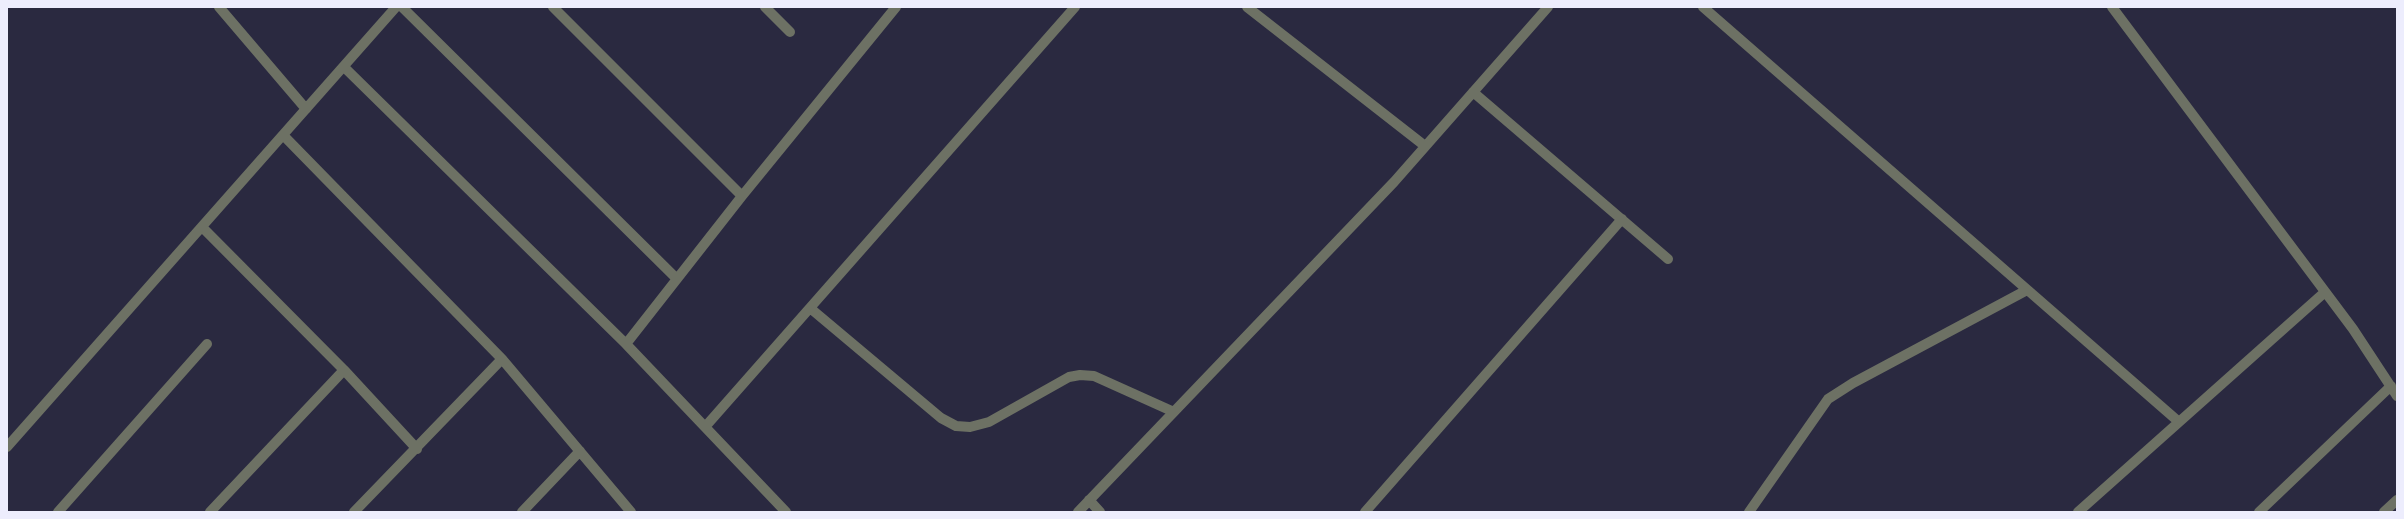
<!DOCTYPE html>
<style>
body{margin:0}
#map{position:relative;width:2404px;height:519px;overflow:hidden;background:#2a2940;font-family:"Crimson Pro",serif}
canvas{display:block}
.frame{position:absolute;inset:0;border:8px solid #ededfd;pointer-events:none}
</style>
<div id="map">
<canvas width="2404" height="519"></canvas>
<div class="frame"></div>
</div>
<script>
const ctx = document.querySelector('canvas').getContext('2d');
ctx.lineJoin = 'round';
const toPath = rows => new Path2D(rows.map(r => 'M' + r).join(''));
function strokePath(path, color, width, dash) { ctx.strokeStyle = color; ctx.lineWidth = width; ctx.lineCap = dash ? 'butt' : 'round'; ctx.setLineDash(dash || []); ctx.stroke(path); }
const street = toPath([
 [219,7,306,109],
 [402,7,677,279],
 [553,7,742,196],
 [765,7,790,32],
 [1247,7,1425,146],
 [1703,7,2179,422],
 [2112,7,2353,329,2397,396],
 [344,67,626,344,786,512],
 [1473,92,1668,259],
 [283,135,502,359,631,512],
 [202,227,344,370,417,449],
 [810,308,941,418,956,426,970,427,989,422,1069,377,1080,375,1094,376,1174,412],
 [626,344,742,196,896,7],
 [705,427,1075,7],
 [7,447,396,7],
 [1089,500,1100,512],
 [58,512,207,344],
 [210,512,344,370],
 [354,512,502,359],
 [522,512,580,451],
 [1078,512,1394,182,1548,7],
 [1365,512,1622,219],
 [1749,512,1828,399,1853,383,2027,290],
 [2078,512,2325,292],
 [2259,512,2391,386],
 [2384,512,2397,500]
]);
strokePath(street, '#6d7164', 10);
</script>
